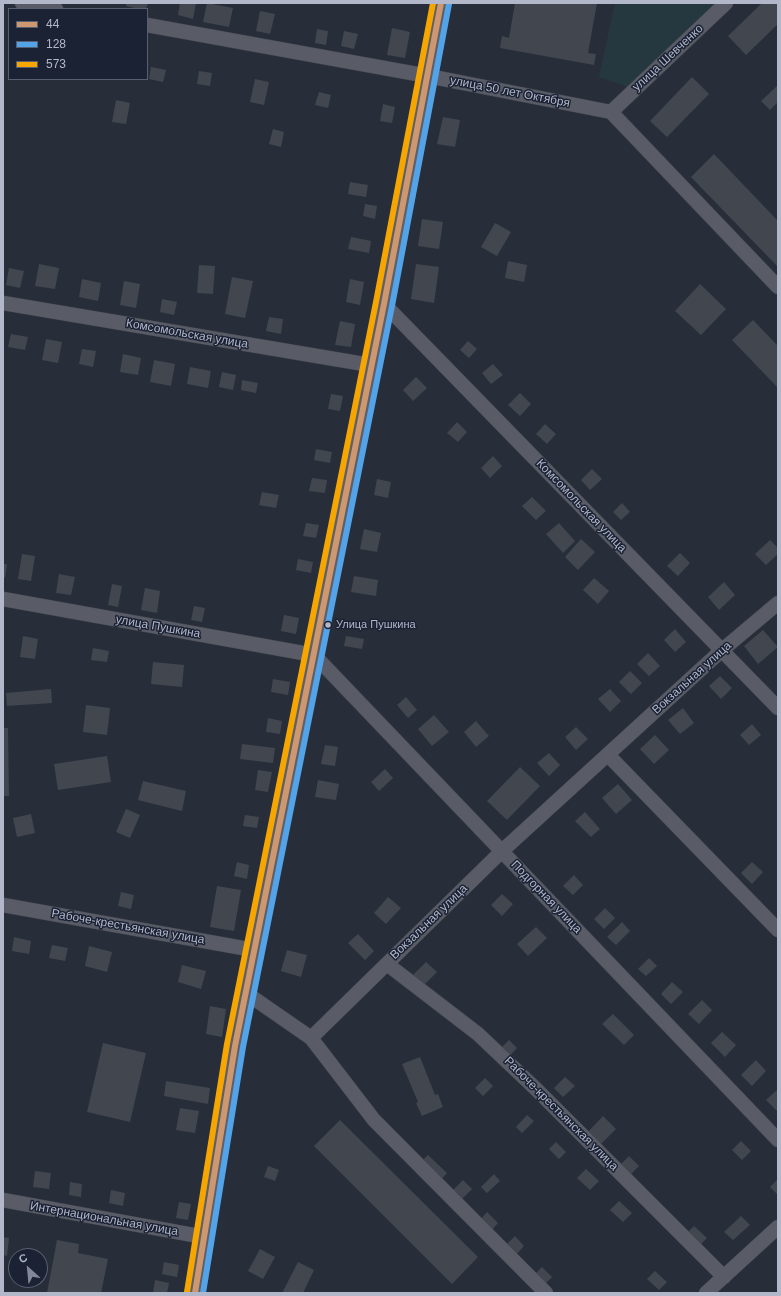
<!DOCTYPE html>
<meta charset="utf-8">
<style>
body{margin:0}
#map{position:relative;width:781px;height:1296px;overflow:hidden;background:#282e39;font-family:Arial,sans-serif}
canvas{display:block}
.frame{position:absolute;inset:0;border:4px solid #b2b8ca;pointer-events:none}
.legend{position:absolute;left:8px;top:8px;width:140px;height:72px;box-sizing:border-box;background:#1b2234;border:1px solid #575e70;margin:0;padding:5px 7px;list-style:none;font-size:12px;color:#b2b8ca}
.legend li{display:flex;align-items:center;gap:8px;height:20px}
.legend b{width:20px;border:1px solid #575e70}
.north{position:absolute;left:8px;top:1248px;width:40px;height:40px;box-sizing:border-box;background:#1b2234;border:1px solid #575e70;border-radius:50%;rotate:333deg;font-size:11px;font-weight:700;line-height:16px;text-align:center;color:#b2b8ca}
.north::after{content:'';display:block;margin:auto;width:14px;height:18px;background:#828897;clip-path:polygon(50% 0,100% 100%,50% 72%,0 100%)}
</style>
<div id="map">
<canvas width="781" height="1296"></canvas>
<div class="frame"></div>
<ul class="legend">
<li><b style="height:5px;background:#cd976f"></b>44</li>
<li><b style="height:5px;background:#53a3e8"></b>128</li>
<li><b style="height:5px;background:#f7a600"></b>573</li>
</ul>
<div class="north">С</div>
</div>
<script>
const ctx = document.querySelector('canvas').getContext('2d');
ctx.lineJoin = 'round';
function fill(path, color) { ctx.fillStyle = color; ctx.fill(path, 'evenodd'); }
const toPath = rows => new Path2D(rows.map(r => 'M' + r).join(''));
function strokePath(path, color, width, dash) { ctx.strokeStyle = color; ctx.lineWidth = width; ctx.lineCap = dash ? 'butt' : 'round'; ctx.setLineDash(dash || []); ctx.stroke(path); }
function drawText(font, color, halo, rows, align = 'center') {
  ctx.font = font + ' Arial,sans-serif'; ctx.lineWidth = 3; ctx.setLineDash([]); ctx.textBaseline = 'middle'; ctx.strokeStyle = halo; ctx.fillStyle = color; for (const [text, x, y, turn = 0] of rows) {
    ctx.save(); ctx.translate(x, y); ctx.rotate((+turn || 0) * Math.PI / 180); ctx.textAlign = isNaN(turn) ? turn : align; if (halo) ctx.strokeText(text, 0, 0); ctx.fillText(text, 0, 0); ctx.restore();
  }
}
const green = toPath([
 [615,3,721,3,628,87,599,77]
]);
const building = toPath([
 [126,3,148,3,146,9,139,9,126,6],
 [180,3,196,3,193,19,178,15],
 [207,3,233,8,229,27,203,22],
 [515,3,597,3,588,53,596,54,594,65,500,48,502,36,509,38],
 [762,3,778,3,778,24,746,55,728,36],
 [260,11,275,14,270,34,256,31],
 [392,28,410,32,405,58,387,55],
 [317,29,328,31,326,45,315,43],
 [344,31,358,34,354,49,341,46],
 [151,67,166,70,163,82,149,79],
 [199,71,212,73,210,86,197,84],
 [692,77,709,94,667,137,650,121],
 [255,79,269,82,264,105,250,102],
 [777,86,778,102,770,110,761,101],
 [319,92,331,95,328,108,315,105],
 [116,100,130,103,126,124,112,122],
 [383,104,395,107,392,123,380,121],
 [443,117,460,120,455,147,437,144],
 [273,129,284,132,281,147,269,144],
 [714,154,778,221,778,267,691,177],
 [350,182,368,185,366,197,348,194],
 [365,204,377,206,375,219,363,216],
 [422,219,443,222,439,249,418,246],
 [495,223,511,232,497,256,481,247],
 [351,237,371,241,369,253,348,249],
 [508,261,527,265,524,282,505,278],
 [39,264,59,268,55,289,35,286],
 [416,264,439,267,434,303,411,299],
 [199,265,215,266,213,294,197,293],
 [9,268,24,271,20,288,6,285],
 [232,277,253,281,245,318,225,314],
 [82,279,101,283,98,301,79,297],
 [350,279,364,282,360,305,346,302],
 [124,281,140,284,136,308,120,305],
 [700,284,726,309,701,335,675,311],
 [162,299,177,302,174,315,160,312],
 [269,317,283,319,281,334,266,331],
 [753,320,778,346,778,388,732,340],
 [340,321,355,324,351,347,335,345],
 [11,334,28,337,25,350,8,347],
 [46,339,62,342,58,363,42,360],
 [468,341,477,349,469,358,460,350],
 [82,349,96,351,93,367,79,364],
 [123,354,141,358,138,375,120,372],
 [154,360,175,364,171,386,150,382],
 [493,364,503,375,491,384,482,373],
 [190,367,211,371,208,388,187,384],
 [222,372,236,375,233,390,219,387],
 [416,377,427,388,413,401,403,390],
 [242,380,258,383,256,393,241,390],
 [520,393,531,404,520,416,508,405],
 [331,394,343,396,340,411,328,409],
 [457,422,467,432,458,442,447,433],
 [545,424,556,434,547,444,536,434],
 [316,449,332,452,330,463,314,460],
 [493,456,502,466,490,478,481,468],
 [592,469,602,479,590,490,581,480],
 [312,478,327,480,325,493,309,491],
 [377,479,391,482,388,498,374,495],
 [262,492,279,495,276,508,259,505],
 [532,497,546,511,536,520,522,506],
 [622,503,630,512,621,520,613,512],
 [306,523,319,525,316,538,303,536],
 [559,523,575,541,563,553,546,534],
 [364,529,381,533,377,552,360,549],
 [581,539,595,552,578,570,565,557],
 [770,540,778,548,778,554,766,565,755,554],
 [680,553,690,563,678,576,667,566],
 [22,554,35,556,31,581,18,579],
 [298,559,313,562,311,573,296,570],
 [3,564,7,564,5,578,3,577],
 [59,574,75,577,71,595,56,593],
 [354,576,378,580,376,596,351,592],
 [594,578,609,591,598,604,583,590],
 [724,582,735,595,719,610,708,597],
 [112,584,122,586,118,607,108,605],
 [145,588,160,591,157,613,141,610],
 [194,606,205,608,202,622,191,620],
 [284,615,299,618,296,634,281,631],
 [675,629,686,642,675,652,664,640],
 [763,630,778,647,758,664,744,646],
 [23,636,38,639,35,659,20,657],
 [346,636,364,639,362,649,344,646],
 [93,648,109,651,107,662,91,660],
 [648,653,660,666,649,676,637,664],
 [153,662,184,665,182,687,151,684],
 [630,671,642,683,631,694,619,682],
 [720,676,732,688,721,699,709,686],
 [273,679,290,682,288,695,271,692],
 [51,689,52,703,7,706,6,693],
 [610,689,621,701,610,712,598,699],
 [406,697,417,710,408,718,397,705],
 [86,705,110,708,107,735,83,732],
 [683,708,694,723,680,734,668,720],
 [434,715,449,732,432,746,418,729],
 [268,718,282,721,280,734,266,732],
 [476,721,489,736,476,747,464,732],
 [752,724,761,735,749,745,740,735],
 [576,727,588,739,576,750,565,737],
 [3,728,8,728,9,796,3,796],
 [655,735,669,750,654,764,640,749],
 [242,744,275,748,273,763,240,759],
 [325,745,338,747,335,766,321,764],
 [549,753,560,765,549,776,537,763],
 [107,756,111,782,58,790,54,764],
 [520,767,540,786,507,820,487,801],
 [385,769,393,778,379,791,371,782],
 [258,770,272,772,268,792,255,790],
 [318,780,339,784,336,800,315,797],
 [143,781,186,791,182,811,138,800],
 [618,784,632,800,616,814,602,798],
 [126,809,140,815,130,838,116,832],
 [585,812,600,829,591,837,575,821],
 [31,814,35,833,17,837,13,818],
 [245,815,259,817,257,828,243,826],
 [237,862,249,865,247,879,234,876],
 [752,862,763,872,752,884,741,873],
 [574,875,583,885,573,895,563,886],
 [217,886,241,890,234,931,210,927],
 [121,892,134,895,131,909,118,906],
 [502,894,513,904,502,916,491,905],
 [388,897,401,908,386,924,374,913],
 [605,908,615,918,604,929,594,919],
 [622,922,630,931,616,945,607,937],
 [536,927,547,938,528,956,517,944],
 [358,934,374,951,365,960,348,943],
 [14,937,31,941,29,954,12,951],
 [52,945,68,948,65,961,49,958],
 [89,946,112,952,107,972,85,966],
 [287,950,307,955,301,977,281,971],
 [649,958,657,966,646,976,638,969],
 [426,962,437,972,424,985,413,975],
 [182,965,206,971,201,989,178,982],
 [672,982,683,992,671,1004,661,994],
 [702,1000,712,1010,699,1024,688,1014],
 [210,1006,226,1009,222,1037,206,1034],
 [613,1014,634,1035,624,1045,602,1024],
 [722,1032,736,1045,725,1057,711,1043],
 [509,1040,517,1048,507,1059,498,1051],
 [103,1043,146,1053,130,1122,87,1112],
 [420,1057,435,1095,438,1094,443,1107,422,1116,416,1103,418,1102,402,1064],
 [756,1060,766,1071,752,1086,741,1075],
 [565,1077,575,1086,563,1097,554,1088],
 [485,1078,493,1086,483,1096,475,1088],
 [166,1081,210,1088,208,1104,164,1096],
 [778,1089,778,1112,766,1100],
 [180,1108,199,1111,195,1133,176,1130],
 [527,1115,534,1121,522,1133,516,1127],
 [603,1116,616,1129,600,1145,587,1133],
 [340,1120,478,1257,452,1284,314,1146],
 [741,1141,751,1151,742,1160,732,1150],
 [556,1142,566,1152,559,1159,549,1149],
 [428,1155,447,1173,440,1181,421,1162],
 [629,1156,639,1166,628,1177,618,1167],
 [268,1166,279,1170,275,1181,264,1177],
 [586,1169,599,1181,590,1190,577,1178],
 [35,1171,51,1173,49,1189,33,1187],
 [494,1174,500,1181,487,1193,481,1187],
 [463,1180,472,1189,461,1200,452,1191],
 [777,1180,778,1181,778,1195,770,1187],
 [70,1182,82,1184,81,1197,69,1195],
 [111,1190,125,1193,123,1206,109,1203],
 [619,1201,632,1213,623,1222,610,1210],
 [179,1202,191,1204,188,1220,176,1218],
 [487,1212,498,1223,491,1231,480,1220],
 [741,1216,750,1225,733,1240,724,1232],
 [694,1226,707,1238,699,1246,686,1234],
 [515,1236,524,1246,515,1256,505,1246],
 [3,1237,9,1238,7,1256,3,1255],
 [57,1240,79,1244,78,1253,108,1259,101,1293,47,1293],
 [260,1249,275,1257,263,1279,248,1271],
 [164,1262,179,1265,177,1277,162,1274],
 [298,1262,314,1270,303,1293,282,1293],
 [542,1267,552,1277,545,1284,535,1274],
 [655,1271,667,1282,659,1290,647,1279],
 [155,1280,169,1283,167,1293,153,1293]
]);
const street = toPath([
 [22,3,56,9],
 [147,25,428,76,611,112,778,287],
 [611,112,726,3],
 [3,303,370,365],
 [384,304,778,708],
 [3,599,314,655,778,1140],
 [608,755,778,930],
 [3,905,254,950],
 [387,964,478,1034,536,1089,724,1277],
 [246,993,311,1038,502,851,721,651,778,603],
 [311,1038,374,1120,546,1293],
 [3,1200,204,1237],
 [706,1293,778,1227]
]);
const secondary = toPath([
 [195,1293,235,1046,384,304,428,76,441,3]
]);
const bus1 = toPath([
 [195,1293,235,1046,384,304,441,3]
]);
const bus2 = toPath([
 [203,1293,243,1047,392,306,449,4]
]);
const bus3 = toPath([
 [187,1292,227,1044,376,302,433,3]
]);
const markers = [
 [328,625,3.5,"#b2b8ca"]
];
const busNames = [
 ["Улица Пушкина",336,625]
];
const streetNames = [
 ["улица Шевченко",668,58,-43],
 ["улица 50 лет Октября",510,92,11],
 ["Комсомольская улица",187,334,10],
 ["Комсомольская улица",581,506,46],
 ["улица Пушкина",158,627,10],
 ["Вокзальная улица",692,678,-42],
 ["Подгорная улица",546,897,46],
 ["Вокзальная улица",429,922,-44],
 ["Рабоче-крестьянская улица",128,927,10],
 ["Рабоче-крестьянская улица",561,1114,45],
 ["Интернациональная улица",104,1219,10]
];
fill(green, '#25383f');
fill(building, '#41464f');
strokePath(street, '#454952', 15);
strokePath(secondary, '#454952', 21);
strokePath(street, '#595c66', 14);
strokePath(secondary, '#5d606b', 20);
strokePath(bus1, '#cd976f', 6);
strokePath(bus2, '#53a3e8', 6);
strokePath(bus3, '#f7a600', 6);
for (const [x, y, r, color] of markers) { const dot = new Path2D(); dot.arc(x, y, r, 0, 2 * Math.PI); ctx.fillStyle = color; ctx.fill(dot); strokePath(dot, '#1b2234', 1.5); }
drawText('11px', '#b2b8ca', '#1b2234', busNames, 'left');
drawText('12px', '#b2b8ca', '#1b2234', streetNames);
</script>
